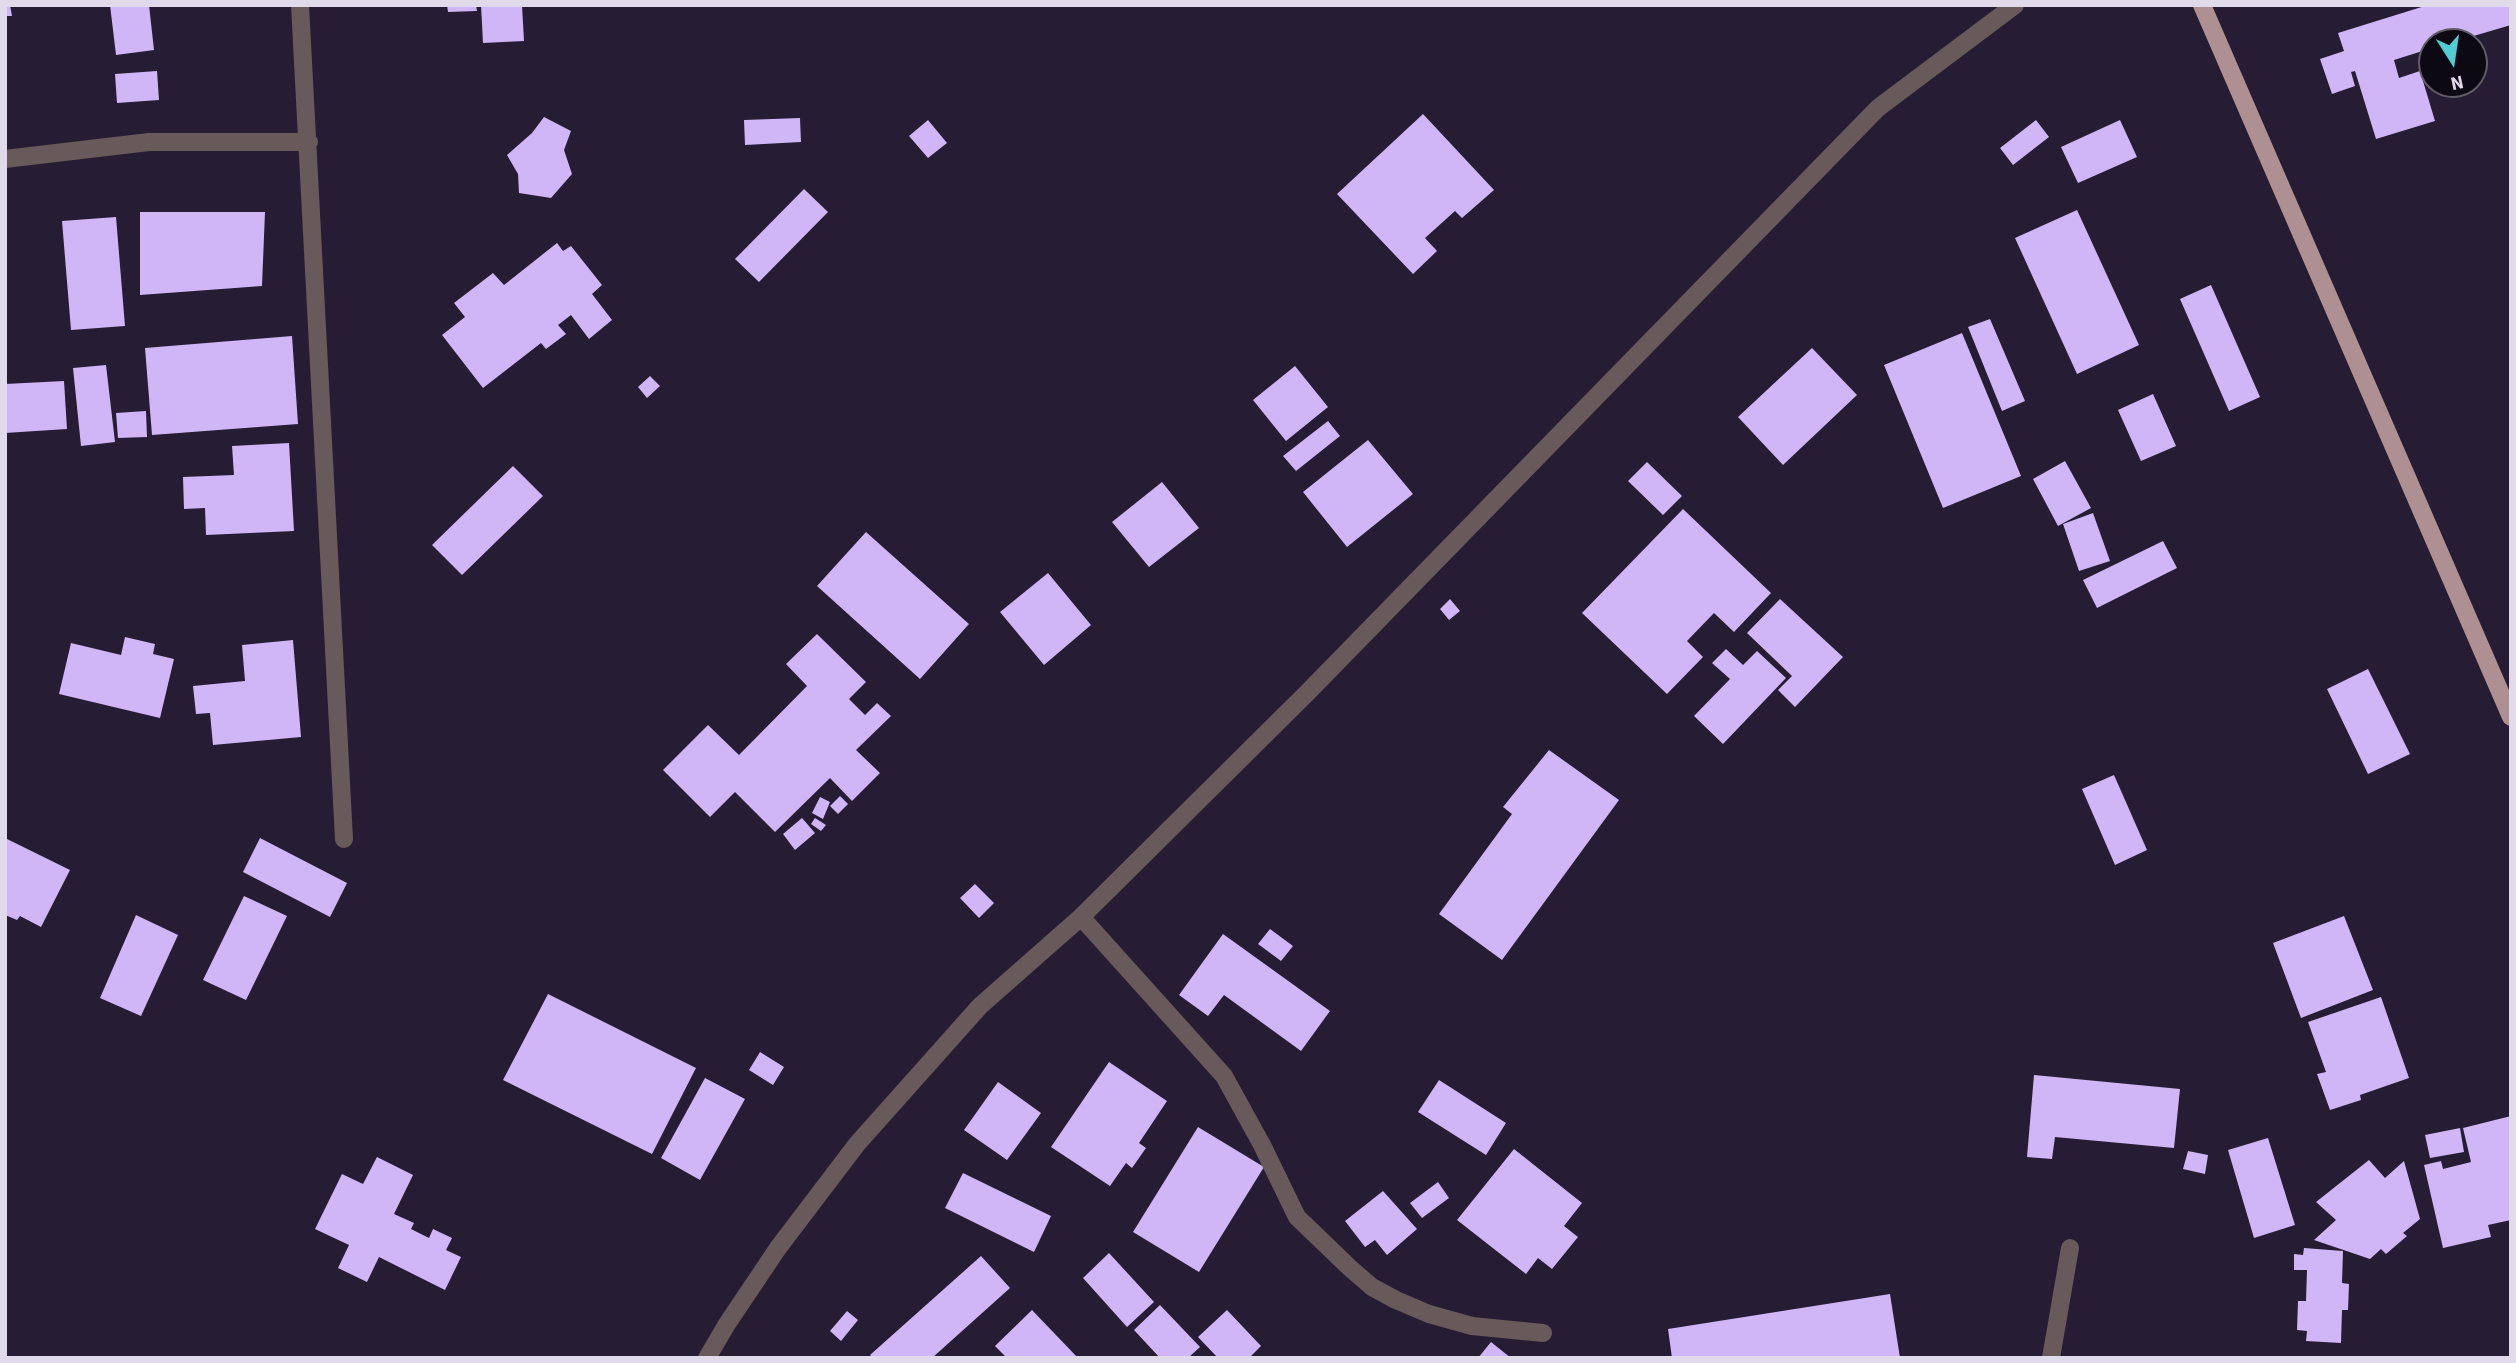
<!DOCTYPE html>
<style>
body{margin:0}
#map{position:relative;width:2516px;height:1363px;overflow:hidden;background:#261c33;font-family:"Source Sans 3",sans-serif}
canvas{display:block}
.frame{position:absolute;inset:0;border:7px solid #e0daea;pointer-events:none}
.north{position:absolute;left:2418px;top:28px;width:70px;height:70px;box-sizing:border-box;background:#0d0912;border:2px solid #615d68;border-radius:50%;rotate:168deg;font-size:19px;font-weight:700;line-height:28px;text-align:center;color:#e0daea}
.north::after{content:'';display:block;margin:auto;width:24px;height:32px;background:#51ccd5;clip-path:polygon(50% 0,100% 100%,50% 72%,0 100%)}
</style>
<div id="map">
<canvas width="2516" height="1363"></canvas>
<div class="frame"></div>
<div class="north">N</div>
</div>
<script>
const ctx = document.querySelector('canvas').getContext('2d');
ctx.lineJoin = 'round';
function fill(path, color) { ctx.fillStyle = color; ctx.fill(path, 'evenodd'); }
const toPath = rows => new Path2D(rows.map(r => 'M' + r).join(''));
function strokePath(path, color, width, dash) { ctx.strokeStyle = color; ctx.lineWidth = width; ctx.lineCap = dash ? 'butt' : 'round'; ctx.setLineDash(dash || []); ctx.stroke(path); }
const building = toPath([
 [5,5,10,5,12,16,5,16],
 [110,5,149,5,154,50,116,55],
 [447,5,476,5,477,11,448,12],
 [481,5,522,5,524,41,483,43],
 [2428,5,2511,5,2511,25,2453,42,2432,42,2432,48,2394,60,2399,78,2420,71,2435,121,2376,139,2355,71,2351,72,2355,86,2332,94,2320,59,2344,51,2338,33],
 [157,71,159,100,117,103,115,74],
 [1423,114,1494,190,1462,218,1455,211,1425,238,1437,251,1413,274,1337,194],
 [544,117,571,131,564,150,572,174,551,198,519,193,518,174,507,155,532,133],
 [800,118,801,142,745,145,744,120],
 [928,120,947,143,928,158,909,136],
 [2036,120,2049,137,2013,165,2000,148],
 [2120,120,2137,157,2078,183,2061,147],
 [804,189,828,212,759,282,735,259],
 [2077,210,2139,345,2077,374,2015,238],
 [140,212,265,212,262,286,140,295],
 [116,217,125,326,71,330,62,221],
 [557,243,563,251,571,246,602,285,592,294,612,320,589,339,571,315,558,325,566,334,546,349,541,343,483,388,442,335,465,317,454,303,493,273,504,285],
 [2211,285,2260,397,2229,411,2180,299],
 [1990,319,2025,401,2002,411,1968,327],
 [1962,333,2021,476,1943,508,1884,365],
 [292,336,298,424,152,435,145,348],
 [1812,348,1857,395,1783,465,1738,417],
 [106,365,115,442,81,446,73,368],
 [1295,366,1328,407,1286,441,1253,400],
 [650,376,660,386,647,398,638,387],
 [64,381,67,429,5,433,5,384],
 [2153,394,2176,446,2141,461,2118,410],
 [146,411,147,437,118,438,116,413],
 [1328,421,1340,436,1296,471,1283,456],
 [1368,440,1413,494,1347,547,1303,492],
 [289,443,294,531,206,535,205,508,184,509,183,477,234,475,232,446],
 [2065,461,2091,508,2058,526,2033,479],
 [1647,462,1682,496,1663,515,1628,481],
 [513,466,543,496,462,575,432,545],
 [1162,482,1199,528,1149,567,1112,522],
 [1683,509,1771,593,1734,632,1714,613,1687,641,1703,657,1667,694,1582,613],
 [2093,513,2110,561,2079,571,2063,524],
 [866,532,969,624,920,679,817,586],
 [2163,541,2177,568,2097,608,2083,580],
 [1048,573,1091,625,1044,665,1000,612],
 [1450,599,1460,611,1449,620,1440,609],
 [1780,599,1843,657,1795,707,1778,690,1792,676,1747,633],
 [817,634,866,682,849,699,865,715,877,703,891,716,856,750,880,773,852,801,830,778,775,832,735,792,710,817,663,770,708,725,739,755,807,686,786,664],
 [125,637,155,644,153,654,174,659,160,718,59,694,71,643,121,655],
 [293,640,301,737,213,745,210,713,196,714,193,686,245,681,242,645],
 [1726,649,1743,665,1757,651,1786,678,1723,744,1694,716,1730,679,1712,663],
 [2368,669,2410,754,2368,774,2327,689],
 [1549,750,1619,800,1502,960,1439,914,1512,814,1503,807],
 [2114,775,2147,850,2115,865,2082,789],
 [840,796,848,804,838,814,830,806],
 [820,797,830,802,823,819,812,813],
 [802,818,815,833,795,850,783,834],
 [815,818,826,825,821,831,811,824],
 [5,838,70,870,41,927,20,916,17,920,5,915],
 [260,838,347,883,330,917,243,872],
 [975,884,994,903,979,918,960,898],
 [244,896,287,916,246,1000,203,980],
 [136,915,178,935,141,1016,100,998],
 [2344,916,2373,990,2301,1018,2273,943],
 [1270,929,1293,946,1281,961,1258,944],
 [1223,934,1330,1011,1301,1051,1224,995,1208,1016,1179,995],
 [548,994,696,1068,652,1154,503,1080],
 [2381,997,2409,1078,2360,1095,2361,1100,2330,1110,2317,1074,2326,1072,2308,1022],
 [760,1052,784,1067,773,1085,749,1070],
 [1109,1062,1167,1101,1139,1143,1146,1148,1132,1168,1126,1163,1110,1186,1051,1147],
 [2034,1075,2180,1089,2174,1148,2055,1137,2052,1159,2027,1157],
 [705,1078,745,1099,700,1180,661,1158],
 [1439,1080,1506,1123,1486,1155,1418,1112],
 [998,1082,1041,1113,1007,1160,964,1130],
 [2511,1116,2511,1220,2488,1225,2491,1237,2443,1248,2424,1165,2441,1161,2443,1169,2471,1162,2463,1128],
 [1198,1127,1264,1167,1199,1272,1133,1232],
 [2460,1128,2464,1152,2430,1158,2425,1135],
 [2268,1138,2295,1225,2254,1238,2228,1150],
 [1514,1149,1582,1203,1564,1226,1578,1237,1552,1269,1538,1258,1526,1274,1457,1220],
 [2188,1151,2208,1155,2205,1174,2183,1169],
 [377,1157,413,1175,394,1214,414,1223,411,1229,429,1238,433,1229,452,1238,446,1250,461,1257,445,1290,379,1257,367,1282,338,1268,349,1245,315,1229,342,1174,363,1184],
 [2369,1160,2385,1178,2404,1161,2420,1219,2403,1233,2407,1236,2386,1254,2381,1249,2370,1259,2314,1240,2336,1220,2316,1202],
 [963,1173,1051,1216,1034,1252,945,1208],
 [1438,1182,1449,1198,1422,1218,1410,1203],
 [1383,1191,1417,1229,1387,1255,1375,1240,1365,1247,1345,1221],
 [2304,1248,2343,1251,2342,1283,2349,1284,2348,1310,2342,1310,2341,1343,2306,1341,2307,1331,2297,1330,2298,1301,2306,1301,2307,1270,2294,1270,2294,1254,2303,1255],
 [1109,1253,1154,1302,1127,1327,1083,1278],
 [981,1256,1010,1288,932,1358,873,1358,870,1355],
 [1890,1294,1900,1358,1672,1358,1668,1329],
 [1160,1305,1200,1347,1188,1358,1160,1358,1134,1330],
 [1032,1310,1078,1358,1007,1358,995,1346],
 [1227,1310,1261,1346,1249,1358,1218,1358,1198,1337],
 [847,1311,858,1320,841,1341,830,1331],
 [1491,1342,1511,1358,1478,1358]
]);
const minor = toPath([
 [300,5,344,839],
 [5,159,149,142,309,142],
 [1081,917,1224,1076,1262,1145,1297,1217,1350,1268,1372,1287,1396,1300,1429,1314,1472,1326,1543,1333],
 [707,1358,727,1324,778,1248,857,1144,980,1006,1081,917,1308,692,1878,108,2015,5],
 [2051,1358,2070,1248]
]);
const major = toPath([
 [2202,5,2511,717]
]);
fill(building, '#d0b6f6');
strokePath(minor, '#68595a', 18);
strokePath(major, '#af9092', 18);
</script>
